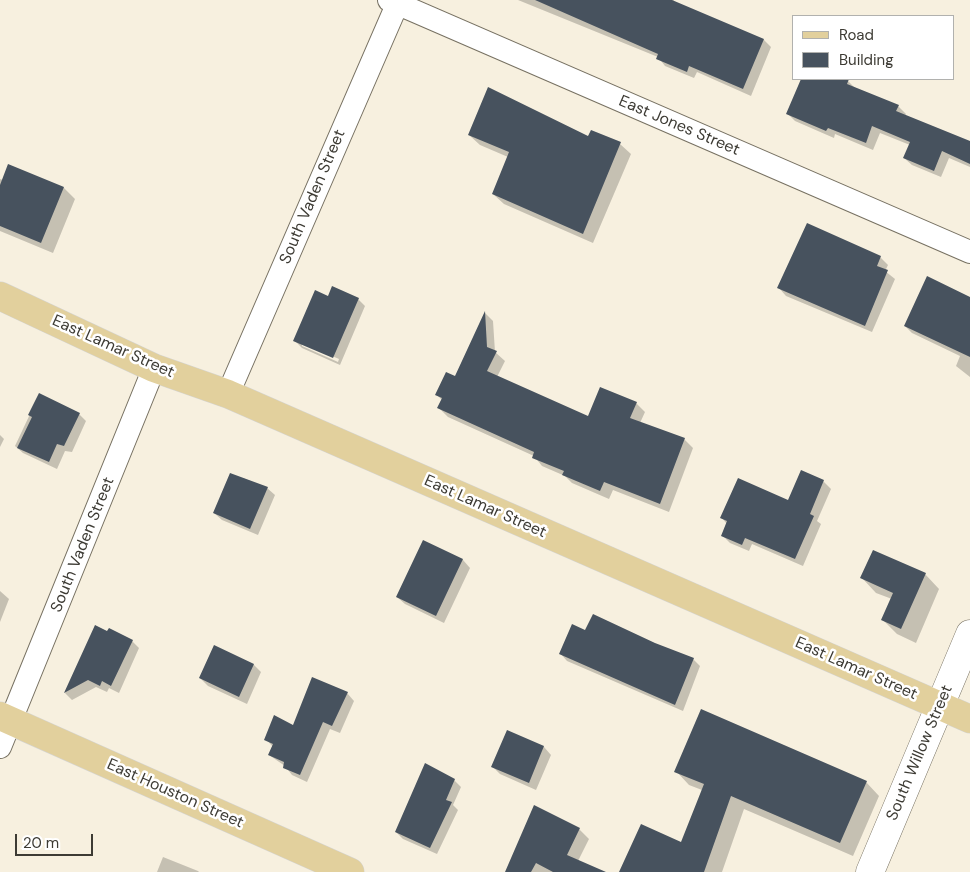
<!DOCTYPE html>
<style>
body{margin:0}
#map{position:relative;width:970px;height:872px;overflow:hidden;background:#f7f0df;font-family:"DM Sans",sans-serif}
canvas{display:block}
.legend{position:absolute;left:792px;top:15px;width:162px;height:65px;box-sizing:border-box;background:#fff;border:1px solid #b1b1ae;margin:0;padding:6px 9px;list-style:none;font-size:15px;color:#3d3b34}
.legend li{display:flex;align-items:center;gap:10px;height:25px}
.legend b{width:25px;border:1px solid #b1b1ae}
.scale{position:absolute;left:15px;top:834px;width:78px;height:22px;box-sizing:border-box;border:2px solid #3d3b34;border-top:0;padding-left:6px;font-size:15px;line-height:18px;white-space:nowrap;color:#3d3b34;-webkit-text-stroke:4px #fff;paint-order:stroke}
</style>
<div id="map">
<canvas width="970" height="872"></canvas>
<ul class="legend">
<li><b style="height:6px;background:#e2d09d"></b>Road</li>
<li><b style="height:14px;background:#47525e"></b>Building</li>
</ul>
<div class="scale">20 m</div>
</div>
<script>
const ctx = document.querySelector('canvas').getContext('2d');
ctx.lineJoin = 'round';
function fill(path, color) { ctx.fillStyle = color; ctx.fill(path, 'evenodd'); }
const toPath = rows => new Path2D(rows.map(r => 'M' + r).join(''));
function strokePath(path, color, width, dash) { ctx.strokeStyle = color; ctx.lineWidth = width; ctx.lineCap = dash ? 'butt' : 'round'; ctx.setLineDash(dash || []); ctx.stroke(path); }
function drawText(font, color, halo, rows, align = 'center') {
  ctx.font = font + ' "DM Sans",sans-serif'; ctx.lineWidth = 5; ctx.setLineDash([]); ctx.textBaseline = 'middle'; ctx.strokeStyle = halo; ctx.fillStyle = color; for (const [text, x, y, turn = 0] of rows) {
    ctx.save(); ctx.translate(x, y); ctx.rotate((+turn || 0) * Math.PI / 180); ctx.textAlign = isNaN(turn) ? turn : align; if (halo) ctx.strokeText(text, 0, 0); ctx.fillText(text, 0, 0); ctx.restore();
  }
}
const shadow = toPath([
 [518,0,674,0,673,2,764,40,771,47,751,96,697,72,694,78,665,66,658,57],
 [803,79,846,79,855,88,898,106,906,114,905,116,970,142,970,167,949,158,941,177,912,165,904,158,910,145,880,133,873,150,835,134,834,138,795,121,787,113],
 [592,131,620,144,631,154,593,243,504,204,493,194,508,157,480,145,469,135,589,137],
 [9,165,64,188,75,199,53,253,0,231,0,179,3,180],
 [880,257,888,265,885,271,895,279,872,332,786,296,779,288],
 [329,298,358,299,365,306,340,365,302,348,294,340],
 [302,343,339,359,338,362,302,346],
 [485,313,493,321,495,352,505,361,497,377,588,418,636,403,645,412,640,423,684,439,693,448,669,512,613,490,609,499,572,483,565,476,542,466,534,456,448,417,439,408,442,400,437,395,455,377],
 [970,322,970,377,956,366,960,356,912,333,905,326],
 [39,395,79,414,86,421,72,452,65,451,57,469,23,453,15,446],
 [0,435,4,439,0,447],
 [243,478,267,488,275,495,258,535,222,520,214,513],
 [823,481,831,489,817,521,821,524,803,566,752,544,749,551,730,543,722,535,727,524,722,518,789,501],
 [424,542,463,560,470,568,444,623,405,604,397,597],
 [925,574,939,589,916,643,897,634,883,620,892,599,876,593,862,578],
 [0,591,9,599,0,622],
 [96,627,132,641,139,648,119,693,109,688,107,692,96,687,72,700,65,693],
 [586,632,654,645,693,659,700,666,683,711,567,661,560,653],
 [215,647,254,665,261,672,247,704,208,686,200,678],
 [347,693,354,701,340,733,330,729,307,782,292,775,285,766,269,755,273,747,266,739,294,727],
 [508,731,544,747,551,755,536,790,500,774,493,767],
 [676,771,866,782,879,796,853,856,744,809,722,872,673,872,702,790,689,785],
 [454,780,461,787,453,805,458,810,437,854,403,839,396,832],
 [579,829,589,839,578,861,603,872,510,872],
 [163,857,198,871,199,872,157,872]
]);
const building = toPath([
 [535,0,672,0,764,39,743,89,689,66,687,72,656,59,658,54],
 [801,79,849,79,847,84,899,105,896,111,970,141,970,164,942,151,934,171,903,158,910,142,872,126,866,143,828,128,826,131,786,114],
 [488,87,588,136,591,130,621,142,583,234,492,194,509,152,468,135],
 [8,164,64,187,41,243,0,226,0,185],
 [807,223,881,256,877,266,888,270,865,326,777,288],
 [927,276,970,297,970,357,904,326],
 [332,286,359,298,333,358,293,341,315,290,328,296],
 [485,311,487,347,497,351,487,371,588,416,600,387,637,402,630,418,685,438,660,504,604,482,600,491,562,475,564,471,532,458,534,452,437,408,442,398,435,395,446,372,455,376],
 [39,393,80,413,64,446,57,444,49,462,17,448,32,417,28,415],
 [801,470,824,480,810,514,814,516,795,559,745,538,742,545,721,536,727,521,720,518,738,478,788,500],
 [230,473,268,487,250,529,213,513],
 [423,540,463,559,436,616,396,597],
 [873,550,926,573,901,629,881,620,893,593,860,578],
 [593,614,655,643,694,658,675,705,559,654,572,624,585,630],
 [95,625,107,631,109,628,133,640,111,686,102,681,100,686,88,680,64,693],
 [214,645,254,664,239,697,199,678],
 [312,677,348,692,332,726,323,722,300,775,283,768,284,762,268,755,273,744,264,740,274,715,293,725],
 [701,709,867,781,840,843,731,796,704,872,619,872,641,824,681,842,704,784,674,772],
 [507,730,544,746,529,783,491,767],
 [425,763,455,779,446,800,452,802,430,848,395,832],
 [534,805,580,828,567,855,606,872,553,872,536,863,531,872,505,872]
]);
const minor = toPath([
 [389,0,970,252],
 [228,394,399,0],
 [0,747,154,368]
]);
const tertiary = toPath([
 [870,872,970,634]
]);
const primary = toPath([
 [0,296,154,368,228,394,970,719],
 [0,716,350,872]
]);
const streetNames = [
 ["East Jones Street",679,126,23],
 ["South Vaden Street",313,197,-67],
 ["East Lamar Street",113,347,24],
 ["East Lamar Street",485,507,24],
 ["South Vaden Street",83,545,-68],
 ["East Lamar Street",856,669,24],
 ["South Willow Street",920,753,-67],
 ["East Houston Street",175,794,24]
];
fill(shadow, '#0003');
fill(building, '#47525e');
strokePath(minor, '#777162', 24);
strokePath(tertiary, '#777162', 29);
strokePath(primary, '#d4d4d2', 29);
strokePath(minor, '#fff', 22);
strokePath(tertiary, '#fff', 28);
strokePath(primary, '#e2d09d', 28);
drawText('16px', '#3d3b34', '#fff', streetNames);
</script>
